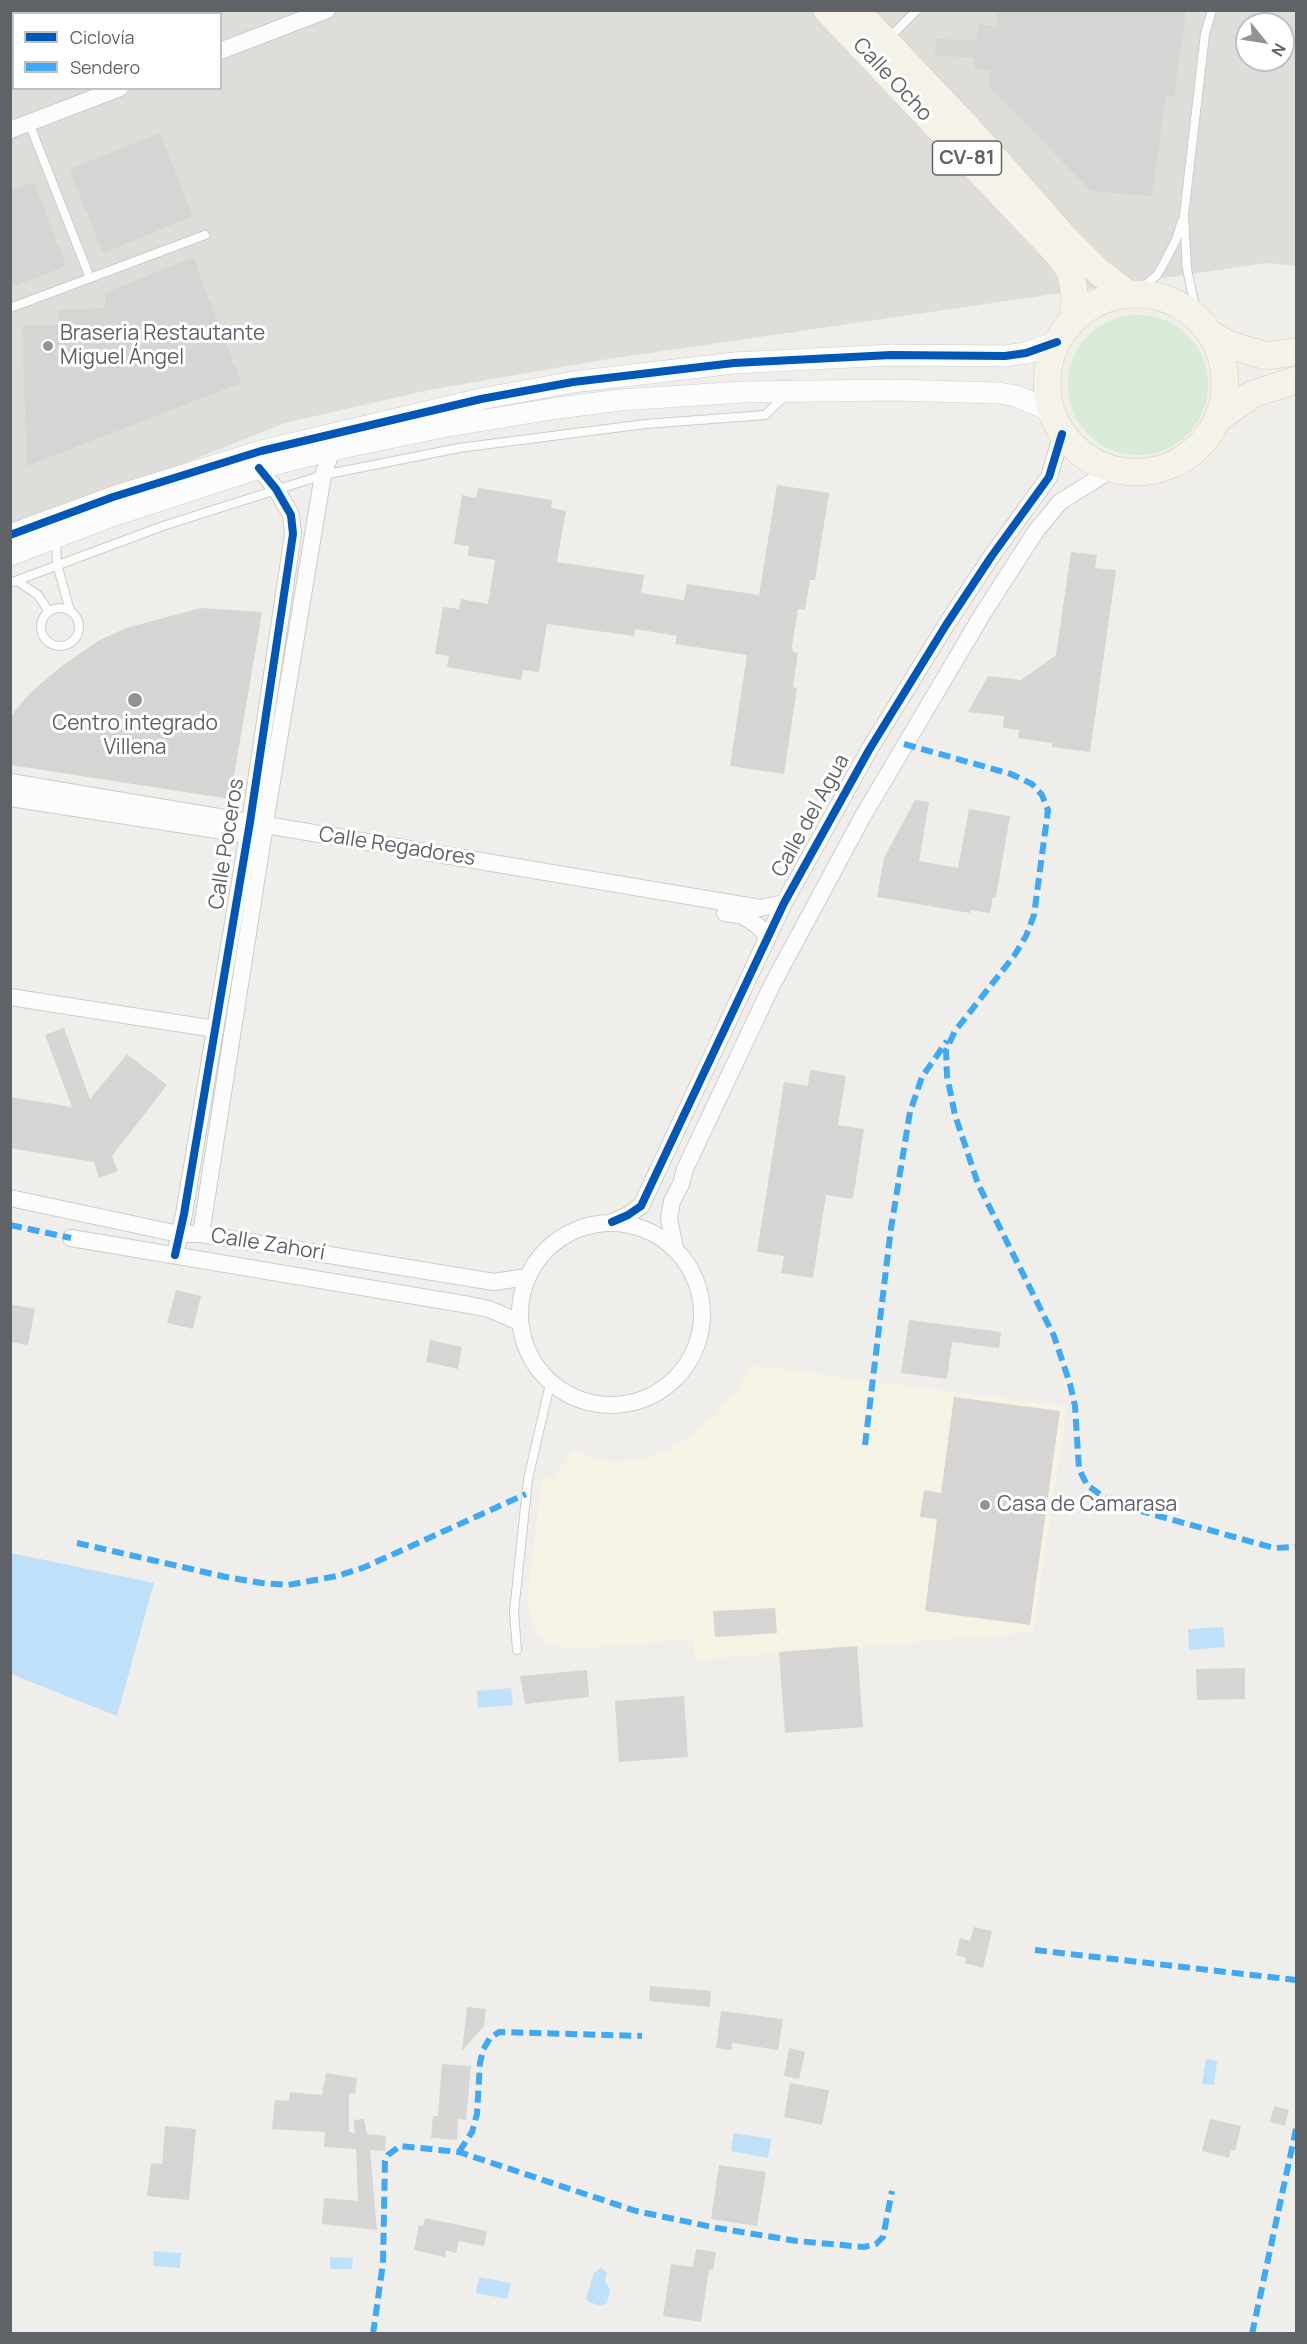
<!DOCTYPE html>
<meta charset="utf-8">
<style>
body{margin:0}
#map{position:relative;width:1307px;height:2344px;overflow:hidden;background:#efeeea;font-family:Manrope,sans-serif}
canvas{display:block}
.frame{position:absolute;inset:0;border:12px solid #5f6368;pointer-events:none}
.legend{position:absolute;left:12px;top:12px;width:210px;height:78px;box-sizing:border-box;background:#fff;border:2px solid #bfc1c3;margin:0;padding:8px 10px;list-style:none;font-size:18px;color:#5f6368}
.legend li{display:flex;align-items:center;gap:12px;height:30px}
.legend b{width:30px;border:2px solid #bfc1c3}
.north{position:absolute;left:1235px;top:12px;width:60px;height:60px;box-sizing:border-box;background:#fff;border:2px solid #bfc1c3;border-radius:50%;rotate:120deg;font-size:16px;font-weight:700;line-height:24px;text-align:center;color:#5f6368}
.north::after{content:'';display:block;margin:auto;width:21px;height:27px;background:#919496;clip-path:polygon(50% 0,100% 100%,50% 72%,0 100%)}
</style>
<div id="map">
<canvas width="1307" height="2344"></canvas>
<div class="frame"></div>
<ul class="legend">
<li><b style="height:8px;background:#0057b8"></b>Ciclovía</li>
<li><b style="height:8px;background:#3fa9f5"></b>Sendero</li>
</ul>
<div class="north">N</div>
</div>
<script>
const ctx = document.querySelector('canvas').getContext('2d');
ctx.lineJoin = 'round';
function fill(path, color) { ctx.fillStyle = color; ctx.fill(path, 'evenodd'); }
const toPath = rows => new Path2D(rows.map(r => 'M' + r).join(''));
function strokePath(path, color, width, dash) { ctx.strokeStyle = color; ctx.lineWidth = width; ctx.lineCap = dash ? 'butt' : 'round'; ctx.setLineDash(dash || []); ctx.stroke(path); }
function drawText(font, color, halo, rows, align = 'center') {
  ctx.font = font + ' Manrope,sans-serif'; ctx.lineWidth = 6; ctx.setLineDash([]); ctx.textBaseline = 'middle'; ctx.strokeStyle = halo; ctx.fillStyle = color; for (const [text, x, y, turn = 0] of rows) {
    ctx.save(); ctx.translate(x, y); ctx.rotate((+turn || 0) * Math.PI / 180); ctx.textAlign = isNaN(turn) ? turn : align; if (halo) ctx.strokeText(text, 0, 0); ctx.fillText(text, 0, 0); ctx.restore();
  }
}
const commercial = toPath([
 [749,1365,1067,1407,1033,1632,695,1660,693,1639,568,1649,559,1648,547,1642,536,1632,529,1609,528,1591,542,1477,551,1479,573,1451,616,1463,642,1460,664,1452,690,1436,717,1414,739,1387]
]);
const industrial = toPath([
 [10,11,1296,11,1296,266,1267,263,602,360,429,390,285,423,180,465,11,526],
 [14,14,220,14,220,88,14,88],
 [1247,24,1283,24,1283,60,1247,60]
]);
const green = toPath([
 '1068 385a70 70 0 1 1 140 0a70 70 0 1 1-140 0Z'
]);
const water = toPath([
 [11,1553,154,1583,117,1716,11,1674],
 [1223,1627,1225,1647,1189,1650,1188,1629],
 [511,1688,513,1705,478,1708,477,1691],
 [1206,2059,1217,2061,1214,2085,1202,2084],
 [734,2133,771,2139,768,2158,731,2151],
 [154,2251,181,2253,180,2268,153,2266],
 [330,2257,353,2258,352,2269,330,2269],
 [601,2268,607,2273,605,2281,610,2290,607,2302,602,2306,589,2302,586,2298,594,2273],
 [479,2277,511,2283,507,2299,476,2293]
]);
const building = toPath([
 [997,10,1186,10,1174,97,1166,95,1152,196,1091,191,988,85,990,71,975,69,973,58,935,55,936,39,976,40,979,24,997,27],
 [160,133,193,216,103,253,69,169],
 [34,182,66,266,10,288,10,191],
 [193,257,241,383,27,466,22,326,59,325,58,310,105,308,105,293],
 [777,485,829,493,815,580,810,580,805,610,798,609,792,646,793,652,798,653,793,687,797,688,784,774,730,766,747,655,675,644,677,636,635,629,634,636,547,624,539,672,523,670,521,680,447,667,449,656,435,654,443,607,459,609,461,599,488,604,495,560,468,556,469,546,454,544,462,495,476,498,478,488,552,500,551,508,566,511,557,562,644,575,641,593,684,600,687,584,759,595],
 [1071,552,1097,555,1095,568,1116,570,1090,752,1052,747,1052,743,1018,738,1019,730,1003,728,1004,716,968,712,988,676,1021,680,1056,655],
 [201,608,262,612,230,799,10,765,10,717,31,692,59,668,98,641,126,628],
 [915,800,929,802,919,861,958,868,969,809,1010,816,996,897,993,897,990,913,970,910,970,913,877,897,884,858],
 [64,1028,90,1099,127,1054,167,1085,112,1156,118,1171,99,1178,94,1162,10,1148,10,1097,72,1107,45,1035],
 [810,1070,846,1076,838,1125,864,1129,853,1199,826,1195,813,1278,781,1273,784,1256,757,1252,784,1082,808,1086],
 [176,1290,201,1296,193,1329,167,1323],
 [10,1304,35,1309,28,1345,10,1342],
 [909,1320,1001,1332,999,1348,952,1342,947,1379,901,1373],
 [430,1340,462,1347,458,1369,426,1362],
 [954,1397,1060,1411,1030,1625,925,1611,937,1519,920,1517,924,1490,941,1493],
 [775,1608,777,1633,715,1637,713,1611],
 [857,1646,863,1727,785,1733,779,1652],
 [1245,1668,1245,1699,1197,1700,1196,1669],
 [587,1670,589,1697,525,1704,520,1676],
 [684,1696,688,1757,619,1762,615,1701],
 [974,1927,992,1931,983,1968,965,1963,966,1958,956,1955,960,1938,970,1941],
 [650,1986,711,1991,710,2007,649,2001],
 [467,2007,486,2009,484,2026,462,2051],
 [721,2011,783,2019,778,2050,732,2043,731,2050,716,2048],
 [789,2048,805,2052,799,2079,784,2076],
 [442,2064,471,2066,466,2120,458,2119,457,2140,431,2138,433,2116,438,2116],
 [326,2073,357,2078,355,2094,349,2093,349,2132,355,2133,354,2120,364,2119,367,2134,386,2136,385,2151,370,2150,377,2230,322,2224,324,2198,358,2201,356,2149,324,2147,325,2132,272,2129,275,2100,289,2101,290,2092,322,2095],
 [790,2083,829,2090,822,2125,784,2117],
 [1274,2106,1289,2110,1285,2126,1270,2122],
 [1210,2119,1241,2126,1235,2151,1231,2150,1229,2158,1202,2151],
 [165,2126,196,2129,189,2200,147,2196,151,2163,162,2164],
 [719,2165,766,2172,757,2226,711,2219],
 [425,2218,487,2231,484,2246,459,2241,456,2253,446,2250,445,2257,414,2250,419,2225,423,2226],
 [696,2249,716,2252,713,2270,709,2269,701,2322,663,2316,671,2264,693,2267]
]);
const service = toPath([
 [888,39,917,10],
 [29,123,90,278],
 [1136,293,1157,275,1163,265,1176,240,1182,221],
 [10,308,205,235],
 [1197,317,1187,269,1184,215,1205,34,1212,10],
 [56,540,57,564,70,611],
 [17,581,38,595,49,612],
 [10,583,163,526,323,475,459,448,645,424,765,415,786,395],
 '41 627a19 19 0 1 1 38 0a19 19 0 1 1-38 0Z',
 [517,1650,514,1612,528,1479,550,1384]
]);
const minor = toPath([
 [220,51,327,10],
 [10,130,120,88],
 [10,782,760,908,784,903],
 [10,798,256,836],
 [725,913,741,915,757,925,767,936],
 [10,997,215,1029],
 [10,1198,179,1234,201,1234,494,1282,527,1277],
 [612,1222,628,1215,641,1206,784,903,869,750,946,625,991,557,1049,477,1062,434],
 '520 1314a91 91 0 1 1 182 0a91 91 0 1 1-182 0Z',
 [201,1234,268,805,323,475,332,450],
 [71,1238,469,1305,489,1309,519,1322],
 [675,1248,669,1219,672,1201,681,1184,685,1169,771,987,863,816,982,615,1036,531,1060,502,1111,470],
 [175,1255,184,1214,250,822,293,534,291,515,276,489,259,468]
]);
const tertiary = toPath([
 [10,535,113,497,261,451,481,399,573,382,734,363,891,355,1005,356,1026,353,1057,342],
 [10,555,112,516,259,468,332,450,442,427,558,408,620,400,743,392,892,390,999,393,1016,396,1051,411]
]);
const primary = toPath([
 [827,10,1058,254,1070,271,1073,284,1075,300,1073,320],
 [856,10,965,125,1063,236,1099,272,1128,294],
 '1047 383a89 89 0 1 1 178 0a89 89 0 1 1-178 0Z',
 [1212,335,1227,344,1266,356,1296,352],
 [1219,418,1253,394,1296,380]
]);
const quiet = toPath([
 [904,744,1011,774,1032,784,1042,795,1048,810,1034,915,1026,936,1014,956,955,1031,946,1050,947,1076,955,1115,978,1184,1054,1336,1070,1384,1075,1406,1079,1469,1087,1485,1112,1503,1274,1548,1296,1547],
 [10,1225,71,1238],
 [865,1445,891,1228,910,1112,922,1077,947,1041],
 [77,1543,226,1577,262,1583,288,1585,337,1576,365,1567,526,1494],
 [1035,1950,1296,1980],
 [459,2152,472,2132,477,2114,480,2063,483,2050,490,2038,499,2032,642,2036],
 [373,2334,383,2263,385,2161,388,2155,400,2146,459,2152,636,2211,717,2228,797,2241,864,2247,876,2244,883,2237,892,2191],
 [1252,2334,1296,2129]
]);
const cycleway = toPath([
 [10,535,113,497,261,451,481,399,573,382,734,363,891,355,1005,356,1026,353,1057,342],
 [612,1222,628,1215,641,1206,784,903,869,750,946,625,991,557,1049,477,1062,434],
 [175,1255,184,1214,250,822,293,534,291,515,276,489,259,468]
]);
const markers = [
 [48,346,6,"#919496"],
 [135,700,8,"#919496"],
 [985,1505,6,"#919496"]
];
const shields = [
 [967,158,69]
];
const shieldNames = [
 ["CV-81",967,158]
];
const streetNames = [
 ["Calle Ocho",892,80,47],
 ["Calle del Agua",811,816,-61],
 ["Calle Poceros",227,844,-81],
 ["Calle Regadores",397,847,9],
 ["Calle Zahorí",268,1245,9]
];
const poiNames = [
 ["Braseria Restautante",60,334],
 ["Miguel Ángel",60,358],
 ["Centro integrado",135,724,"center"],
 ["Villena",135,748,"center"],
 ["Casa de Camarasa",997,1505]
];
fill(commercial, '#f7f3e4');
fill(industrial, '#dfddda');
fill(green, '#d8ebd6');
fill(water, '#bfe0f9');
fill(building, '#d6d5d3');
strokePath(service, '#cbcccc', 10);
strokePath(minor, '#cbcccc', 18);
strokePath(tertiary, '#cbcccc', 22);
strokePath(primary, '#d7ceb8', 28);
strokePath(service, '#fdfcfc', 8);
strokePath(minor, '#fdfcfc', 16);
strokePath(tertiary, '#fdfcfc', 21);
strokePath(primary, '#f4f2e9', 27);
strokePath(quiet, '#3fa9f5', 6, [12, 6]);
strokePath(cycleway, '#0057b8', 8);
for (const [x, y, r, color] of markers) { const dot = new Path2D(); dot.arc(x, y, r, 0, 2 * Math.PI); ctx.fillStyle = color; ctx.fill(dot); strokePath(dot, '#fff', 2); }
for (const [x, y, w] of shields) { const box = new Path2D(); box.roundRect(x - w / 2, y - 17, w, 34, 4.5); ctx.fillStyle = '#fff'; ctx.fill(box); strokePath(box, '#5f6368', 1.5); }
drawText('bold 20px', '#5f6368', null, shieldNames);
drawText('21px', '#5f6368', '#fff', streetNames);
drawText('21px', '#5f6368', '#fff', poiNames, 'left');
</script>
